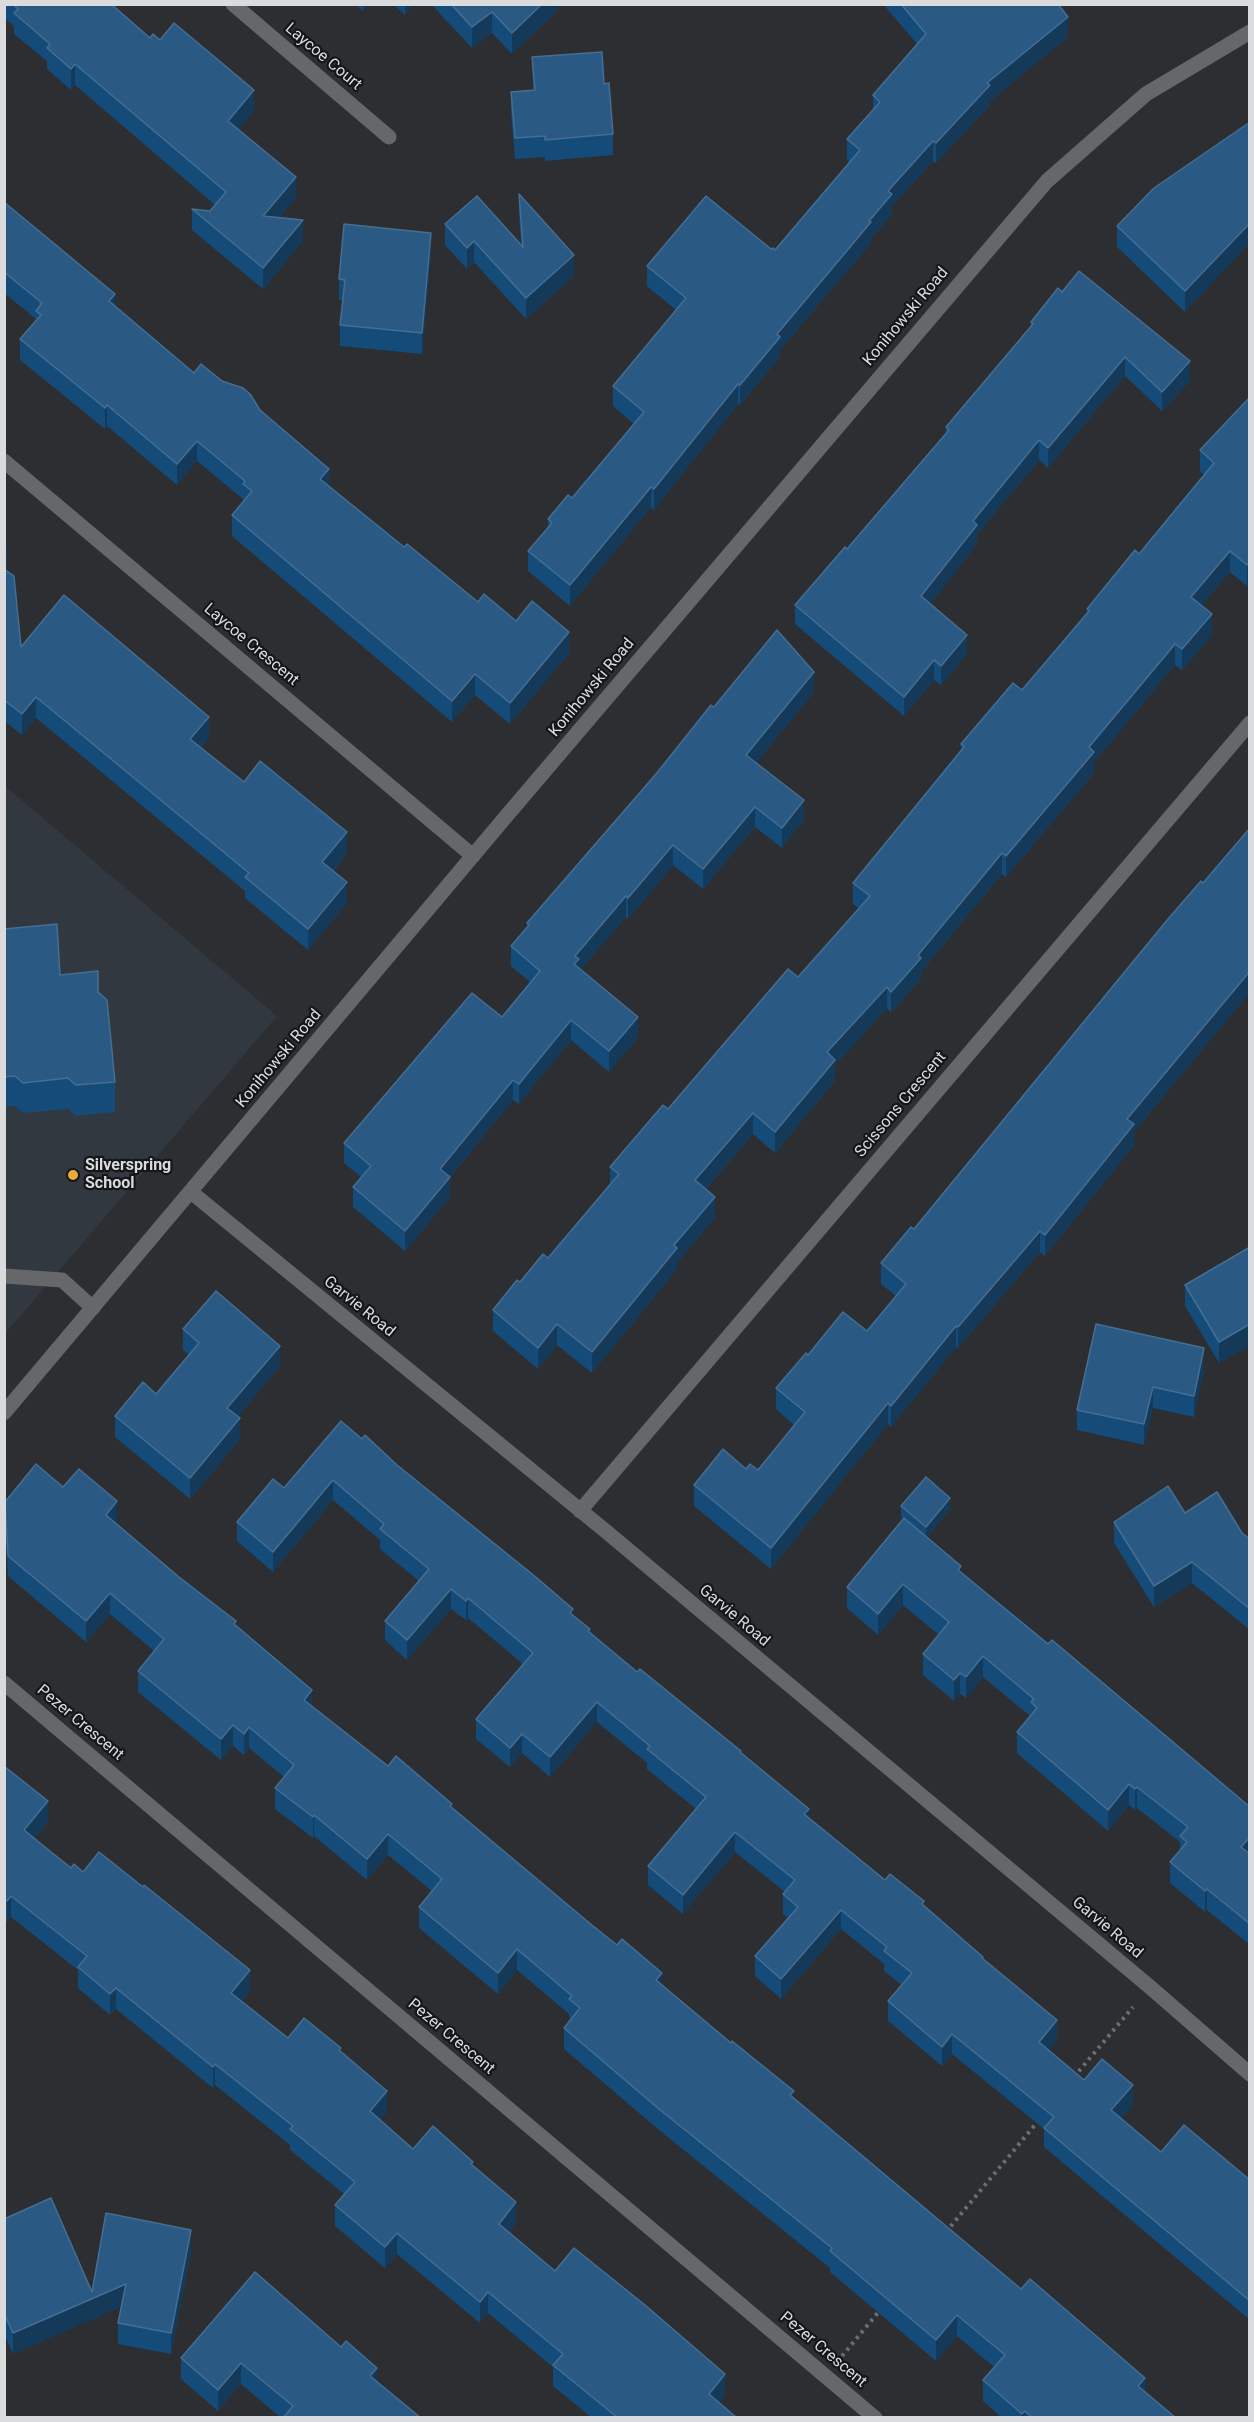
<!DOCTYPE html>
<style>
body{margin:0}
#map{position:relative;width:1254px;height:2422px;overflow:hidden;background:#2c2e31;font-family:Roboto,sans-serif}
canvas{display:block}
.frame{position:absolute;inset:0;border:6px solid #d9dbdd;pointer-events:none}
</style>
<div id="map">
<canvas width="1254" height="2422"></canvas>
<div class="frame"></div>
</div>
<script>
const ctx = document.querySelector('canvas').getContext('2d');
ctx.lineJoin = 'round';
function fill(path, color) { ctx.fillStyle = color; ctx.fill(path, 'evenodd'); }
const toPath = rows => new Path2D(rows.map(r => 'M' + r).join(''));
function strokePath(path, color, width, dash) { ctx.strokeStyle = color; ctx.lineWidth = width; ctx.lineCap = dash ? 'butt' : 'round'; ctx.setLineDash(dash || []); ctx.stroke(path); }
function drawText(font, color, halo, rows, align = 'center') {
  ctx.font = font + ' Roboto,sans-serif'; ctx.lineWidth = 4.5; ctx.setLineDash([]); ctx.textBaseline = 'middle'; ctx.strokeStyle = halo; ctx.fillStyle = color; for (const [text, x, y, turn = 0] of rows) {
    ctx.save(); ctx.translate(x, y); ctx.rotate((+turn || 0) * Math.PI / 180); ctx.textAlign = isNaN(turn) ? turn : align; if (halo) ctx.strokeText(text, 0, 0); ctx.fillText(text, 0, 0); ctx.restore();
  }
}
const built = toPath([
 [5,786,277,1016,5,1334]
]);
const path = toPath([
 [1074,2077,1133,2007],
 [946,2232,1039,2120],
 [842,2356,881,2309]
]);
const minor = toPath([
 [233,4,389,137],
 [4,461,473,856],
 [191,1192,608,1533,1150,1987,1250,2074],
 [4,1276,62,1280,93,1308],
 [4,1413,503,820,1047,181,1146,94,1250,32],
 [580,1511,1250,723],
 [4,1683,875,2418]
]);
const wall = toPath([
 [4,4,111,4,150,38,254,111,238,129,296,198,279,218,303,241,263,289,192,230,192,209,210,211,215,205,75,85,71,90,47,69,47,61,14,34,14,26,4,18],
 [355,4,368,4,363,11],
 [393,4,413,4,405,15],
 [431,4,557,4,557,11,512,54,492,33,472,48],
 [883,4,1058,4,1068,37,990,101,990,105,936,163,933,161,892,206,892,214,871,239,871,243,780,350,780,357,740,405,738,404,654,510,651,507,570,606,528,571,528,551,548,528,548,519,572,498,634,424,613,406,613,386,676,310,647,286,647,266,771,249,775,250,850,162,847,160,847,139,873,109,873,95,917,44],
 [532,57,604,84,613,134,613,155,545,161,545,157,515,159,511,113,511,92,533,91],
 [1250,122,1185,312,1117,247,1117,226],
 [519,194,574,276,526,319,474,262,467,269,445,245,445,224,521,245,519,215],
 [4,202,115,306,194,373,222,381,260,410,329,487,404,547,478,602,516,621,569,653,510,724,475,695,452,722,232,536,232,515,243,503,243,499,197,461,177,485,107,426,105,429,20,360,20,339,36,321,36,319,4,293],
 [431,254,422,354,340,346,340,325,343,300,339,300,339,279],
 [1062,292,1190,381,1162,411,1125,376,1048,468,1039,460,977,535,977,544,930,604,967,654,941,685,934,680,904,716,795,624,795,605,847,549,946,433,946,427,1031,327,1031,322],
 [1250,397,1247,586,1230,572,1202,605,1212,635,1182,670,1175,665,1094,762,1094,773,1006,877,1002,874,921,972,921,979,891,1013,887,1008,835,1065,835,1081,775,1153,753,1134,706,1189,715,1217,677,1263,677,1269,592,1373,557,1345,538,1369,493,1331,493,1310,520,1282,548,1258,610,1184,610,1167,798,977,859,909,853,904,853,883,961,750,961,744,1022,690,1087,614,1087,609,1139,554,1204,475,1200,471,1200,450],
 [4,544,7,568,6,570,21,647,209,738,201,748,244,782,347,853,333,871,347,903,308,950,245,898,245,891,36,718,22,735,4,721],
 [814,692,756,763,804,820,782,848,755,827,703,889,673,865,628,919,626,917,581,969,638,1037,609,1072,571,1040,519,1104,513,1100,450,1177,450,1197,405,1251,353,1207,353,1187,361,1177,344,1163,344,1143,502,1017,530,982,511,966,511,946,527,928,527,923,714,707],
 [1250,828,1250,992,1134,1132,1134,1145,1045,1256,1040,1252,958,1348,956,1347,891,1427,888,1424,771,1569,694,1506,694,1485,746,1469,758,1470,794,1425,776,1409,776,1388,808,1355,867,1331,896,1296,881,1284,881,1263,914,1229],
 [4,929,60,975,98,992,115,1082,115,1112,76,1116,68,1109,23,1113,15,1106,4,1107],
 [1250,1247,1250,1345,1219,1363,1185,1306,1185,1285],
 [183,1329,280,1366,238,1416,240,1439,190,1499,115,1437,115,1416,156,1394,189,1355,183,1350],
 [1204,1369,1194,1417,1153,1408,1144,1445,1077,1430,1077,1410],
 [362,1439,397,1465,573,1615,590,1633,637,1672,741,1753,809,1818,885,1880,924,1906,983,1959,1057,2039,1048,2050,1084,2080,1133,2105,1121,2119,1161,2152,1250,2180,1250,2320,1044,2147,1044,2129,952,2054,942,2066,888,2021,888,2001,902,1985,884,1971,884,1964,841,1929,781,1999,755,1976,755,1956,788,1918,783,1914,783,1894,785,1892,735,1852,683,1914,648,1885,648,1866,696,1809,647,1769,647,1763,597,1722,550,1777,522,1753,510,1767,476,1739,476,1719,523,1664,468,1618,466,1620,451,1609,407,1660,385,1640,385,1621,419,1581,380,1549,380,1540,333,1500,273,1572,237,1541,237,1522,284,1488],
 [63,1487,117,1522,116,1523,236,1626,312,1707,388,1766,452,1808,662,1985,794,2098,1021,2289,1176,2418,1002,2418,983,2401,983,2380,994,2367,957,2336,936,2361,830,2272,830,2268,659,2130,564,2049,564,2028,570,2021,569,2014,517,1970,498,1994,419,1928,419,1907,432,1891,388,1855,367,1880,314,1836,313,1838,275,1809,275,1788,284,1777,249,1748,244,1755,233,1746,221,1760,138,1692,138,1671,154,1651,110,1614,86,1642,8,1576,5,1523,5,1502],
 [901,1506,950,1509,927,1537,961,1572,1250,1807,1250,1945,1207,1910,1205,1912,1170,1883,1170,1862,1180,1850,1180,1842,1137,1808,1135,1810,1129,1805,1108,1831,1017,1753,1017,1732,1030,1716,983,1677,966,1698,960,1694,954,1701,923,1675,923,1654,939,1635,903,1605,878,1635,847,1608,847,1587,904,1519,901,1517],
 [1185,1513,1242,1533,1250,1539,1250,1630,1192,1583,1154,1607,1114,1543,1114,1522],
 [4,1766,48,1822,34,1839,71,1868,83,1872,250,1991,242,2001,288,2038,341,2052,387,2112,380,2120,413,2149,473,2166,516,2223,509,2232,555,2271,725,2395,719,2402,737,2418,592,2418,553,2386,553,2367,488,2313,480,2323,397,2254,385,2268,335,2226,335,2205,344,2194,290,2150,290,2145,215,2085,213,2088,116,2009,110,2015,78,1988,78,1970,11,1917,7,1922,4,1920],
 [4,2219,92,2292,191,2251,171,2354,118,2344,118,2323,122,2306,13,2354,4,2334],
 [255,2272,377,2381,421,2418,281,2418,241,2384,218,2411,181,2379,181,2358]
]);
const shadedWall = toPath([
 [363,4,368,4,363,11],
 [405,4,413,4,405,15],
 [542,4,557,4,557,11,512,54,512,33],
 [492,12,492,33,472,48,472,27],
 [1068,17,1068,37,990,101,990,105,936,163,936,143,987,83],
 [75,64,75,85,71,90,71,69],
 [254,90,254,111,228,141,228,121],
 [933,141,933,161,892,206,892,214,871,239,871,243,780,350,780,357,740,405,740,385,777,334,869,221,888,191],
 [296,177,296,198,263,237,263,216],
 [303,220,303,241,263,289,263,268],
 [1250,223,1250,243,1185,312,1185,291],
 [431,233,431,254,422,354,422,333],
 [474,241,474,262,467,269,467,248],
 [574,255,574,276,526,319,526,298],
 [115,294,115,315,109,301],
 [1125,357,1125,376,1048,468,1048,448],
 [1190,361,1190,381,1162,411,1162,392],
 [738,384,738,404,654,510,654,489],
 [107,405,107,426,105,429,105,408],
 [1039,440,1039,460,977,535,977,544,921,616,921,596,973,521],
 [197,441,197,461,177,485,177,464],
 [329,469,329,490,320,479],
 [651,487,651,507,570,606,570,585],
 [7,547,7,568,4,571,4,550],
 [1230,551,1230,572,1191,618,1191,597],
 [1250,561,1250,582,1247,586,1247,565],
 [1212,614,1212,635,1182,670,1182,649],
 [569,632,569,653,510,724,510,703],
 [967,635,967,654,941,685,941,666],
 [1175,644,1175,665,1094,762,1094,773,1006,877,1006,856,1089,747],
 [934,660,934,680,904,716,904,697],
 [814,672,814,692,746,776,746,755],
 [475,674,475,695,452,722,452,701],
 [36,697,36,718,22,735,22,714],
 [209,717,209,738,190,760,190,739],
 [804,800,804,820,782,848,782,828],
 [755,807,755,827,703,889,703,869],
 [347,832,347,853,322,883,322,862],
 [673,845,673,865,628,919,628,898],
 [1002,853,1002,874,921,972,921,979,891,1013,891,992,918,955],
 [347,882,347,903,308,950,308,929],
 [626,896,626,917,579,972,574,984,575,956],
 [1250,971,1250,992,1134,1132,1134,1145,1045,1256,1045,1235,1127,1119],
 [887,987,887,1008,835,1065,835,1081,775,1153,775,1132,827,1052],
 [638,1017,638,1037,609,1072,609,1051],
 [571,1020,571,1040,519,1104,519,1084],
 [513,1080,513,1100,447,1180,450,1177,450,1197,405,1251,405,1231,440,1169],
 [753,1113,753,1134,695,1201,695,1180],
 [715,1197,715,1217,677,1263,677,1269,592,1373,592,1352,674,1245],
 [1040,1231,1040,1252,958,1348,958,1327],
 [557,1324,557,1345,538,1369,538,1348],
 [1250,1324,1250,1345,1219,1363,1219,1342],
 [956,1326,956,1347,891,1427,891,1406],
 [280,1346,280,1366,227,1429,227,1408],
 [1204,1348,1204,1369,1194,1417,1194,1396],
 [1153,1387,1153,1408,1144,1445,1144,1424],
 [888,1403,888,1424,771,1569,771,1548],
 [240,1418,240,1439,190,1499,190,1478],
 [333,1480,333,1500,273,1572,273,1552],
 [950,1498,950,1509,926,1538,926,1527],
 [117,1501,117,1522,106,1536,106,1515],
 [1192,1562,1192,1583,1154,1607,1154,1586],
 [903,1584,903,1605,878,1635,878,1614],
 [451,1589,451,1609,407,1660,407,1640],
 [110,1593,110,1614,86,1642,86,1621],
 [468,1598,468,1618,466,1620,466,1601],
 [983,1656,983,1677,966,1698,966,1677],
 [960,1673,960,1694,954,1701,954,1680],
 [312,1690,312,1711,304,1700],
 [597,1702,597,1722,550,1777,550,1757],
 [233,1725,233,1746,221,1760,221,1739],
 [249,1727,249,1748,244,1755,244,1734],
 [522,1734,522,1753,510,1767,510,1748],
 [1129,1784,1129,1805,1108,1831,1108,1810],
 [1137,1787,1137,1808,1135,1810,1135,1789],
 [48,1801,48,1822,24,1851,24,1830],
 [809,1809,809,1829,804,1814],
 [314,1815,314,1836,313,1838,313,1817],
 [735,1832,735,1852,683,1914,683,1895],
 [388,1834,388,1855,367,1880,367,1859],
 [1250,1837,1250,1858,1241,1847],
 [1207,1889,1207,1910,1205,1912,1205,1891],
 [11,1896,11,1917,7,1922,7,1901],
 [841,1910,841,1929,781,1999,781,1979],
 [517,1949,517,1970,498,1994,498,1973],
 [250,1970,250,1991,231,2014,231,1993],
 [662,1973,662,1994,656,1980],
 [116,1988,116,2009,110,2015,110,1994],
 [1057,2020,1057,2039,1039,2062,1039,2042],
 [952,2034,952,2054,942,2066,942,2047],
 [215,2064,215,2085,213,2088,213,2067],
 [1133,2085,1133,2105,1111,2130,1111,2110],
 [387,2091,387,2112,370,2132,370,2111],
 [516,2202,516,2223,499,2245,499,2224],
 [191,2230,191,2251,171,2354,171,2333],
 [397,2233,397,2254,385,2268,385,2247],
 [126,2284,126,2305,13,2354,13,2333],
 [488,2292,488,2313,480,2323,480,2302],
 [957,2315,957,2336,936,2361,936,2340],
 [241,2363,241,2384,218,2411,218,2390],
 [377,2368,377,2389,370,2376],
 [725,2374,725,2395,709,2415,709,2394],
 [1145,2378,1145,2399,1138,2386],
 [1025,2411,1025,2418,1022,2418,1022,2414]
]);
const building = toPath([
 [13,4,111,4,150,38,153,34,160,40,174,23,254,90,228,121,296,177,263,216,303,220,263,268,192,209,210,211,226,192,75,64,71,69,47,48,50,44,14,13,18,9,13,4],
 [451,4,542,4,512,33,492,12,472,27,451,4],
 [901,4,1058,4,1068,17,987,83,990,85,936,143,933,141,888,191,892,194,869,221,871,222,777,334,780,337,740,385,738,384,654,489,651,487,570,585,528,551,552,523,548,519,568,495,572,498,644,412,613,386,686,298,647,266,706,196,771,249,773,248,775,250,860,150,847,139,880,102,873,95,926,34,901,4],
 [602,52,604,84,609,83,613,134,545,140,545,136,515,138,511,92,535,90,532,57,602,52],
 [1250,122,1250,223,1185,291,1117,226,1154,188,1250,122],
 [519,194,574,255,526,298,474,241,467,248,445,224,477,196,523,247,519,194],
 [4,202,115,294,109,301,194,373,201,364,222,381,243,388,250,394,260,410,329,469,320,479,404,547,407,544,478,602,484,594,516,621,532,601,569,632,510,703,475,674,452,701,232,515,252,491,243,484,245,481,197,441,177,464,107,405,105,408,20,339,41,315,36,311,42,303,4,272,4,202],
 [344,224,431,233,422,333,340,325,345,280,339,279,344,224],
 [1079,271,1190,361,1162,392,1125,357,1048,448,1039,440,973,521,977,525,921,596,967,635,941,666,934,660,904,697,795,605,845,547,847,549,949,430,946,427,1033,324,1031,322,1058,288,1062,292,1079,271],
 [1250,397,1250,561,1247,565,1230,551,1191,597,1212,614,1182,649,1175,644,1089,747,1094,752,1006,856,1002,853,918,955,921,958,891,992,887,987,827,1052,835,1060,775,1132,753,1113,695,1180,715,1197,674,1245,677,1248,592,1352,557,1324,538,1348,493,1310,517,1280,520,1282,543,1254,548,1258,619,1174,610,1167,663,1105,668,1109,788,969,798,977,870,896,853,883,964,747,961,744,1013,683,1022,690,1089,611,1087,609,1135,550,1139,554,1214,463,1200,450,1250,397],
 [4,569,14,576,21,647,64,595,209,717,190,739,244,782,260,761,347,832,322,862,347,882,308,929,245,877,249,873,36,697,22,714,4,700,4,569],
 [777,630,814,672,746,755,804,800,782,828,755,807,703,869,673,845,628,898,626,896,575,956,579,959,574,964,638,1017,609,1051,571,1020,519,1084,513,1080,440,1169,450,1177,405,1231,353,1187,371,1166,344,1143,472,993,502,1017,540,971,511,946,529,925,527,923,656,774,711,705,714,707,777,630],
 [1250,828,1250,971,1127,1119,1134,1124,1045,1235,1040,1231,958,1327,956,1326,891,1406,888,1403,771,1548,694,1485,723,1449,746,1469,750,1464,758,1470,805,1412,776,1388,806,1353,808,1355,843,1312,867,1331,906,1284,881,1263,911,1227,914,1229,1168,919,1201,881,1203,883,1250,828],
 [57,924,60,975,98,971,98,992,107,1000,115,1082,76,1085,68,1078,23,1083,15,1076,4,1077,4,929,57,924],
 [1250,1247,1250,1324,1219,1342,1185,1285,1250,1247],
 [216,1291,280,1346,227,1408,240,1418,190,1478,115,1416,143,1382,156,1394,199,1343,183,1329,216,1291],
 [1096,1324,1204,1348,1194,1396,1153,1387,1144,1424,1077,1410,1096,1324],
 [341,1421,362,1439,365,1435,397,1465,537,1578,573,1609,570,1613,590,1629,588,1631,637,1672,640,1669,741,1751,740,1752,809,1809,804,1814,885,1880,890,1874,924,1901,922,1904,983,1957,982,1958,1057,2020,1039,2042,1084,2080,1102,2059,1133,2085,1111,2110,1161,2152,1184,2125,1250,2180,1250,2301,1044,2128,1054,2117,952,2034,942,2047,888,2001,912,1973,884,1951,887,1947,841,1910,781,1979,755,1956,798,1907,783,1894,795,1880,735,1832,683,1895,648,1866,706,1797,647,1749,650,1746,597,1702,550,1757,522,1734,510,1748,476,1719,533,1653,468,1598,466,1601,451,1589,407,1640,385,1621,429,1569,380,1529,384,1524,333,1480,273,1552,237,1522,273,1479,284,1488,341,1421],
 [36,1464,63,1487,79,1469,117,1501,106,1515,179,1577,236,1621,234,1624,312,1690,304,1700,388,1766,396,1756,452,1804,450,1806,593,1926,617,1945,622,1939,662,1973,656,1980,731,2043,732,2041,794,2091,790,2095,1021,2289,1030,2279,1145,2378,1138,2386,1176,2418,1033,2418,1025,2411,1022,2414,983,2380,1005,2355,957,2315,936,2340,830,2251,832,2248,659,2109,564,2028,580,2008,569,1999,572,1996,517,1949,498,1973,419,1907,442,1879,388,1834,367,1859,314,1815,313,1817,275,1788,294,1765,249,1727,244,1734,233,1725,221,1739,138,1671,164,1639,110,1593,86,1621,8,1556,5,1502,36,1464],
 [926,1477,950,1498,926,1527,901,1506,926,1477],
 [1168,1486,1185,1513,1217,1492,1242,1533,1250,1539,1250,1609,1192,1562,1154,1586,1114,1522,1168,1486],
 [904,1518,961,1566,958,1570,1048,1644,1052,1640,1250,1807,1250,1837,1241,1847,1250,1854,1250,1924,1207,1889,1205,1891,1170,1862,1187,1842,1180,1836,1188,1827,1137,1787,1135,1789,1129,1784,1108,1810,1017,1732,1037,1708,1031,1702,1034,1699,983,1656,966,1677,960,1673,954,1680,923,1654,949,1622,903,1584,878,1614,847,1587,904,1518],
 [4,1766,48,1801,24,1830,71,1868,74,1864,83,1872,99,1852,143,1887,144,1885,250,1970,231,1993,288,2038,304,2018,341,2048,339,2050,387,2091,370,2111,413,2149,433,2126,473,2162,471,2164,516,2202,499,2224,555,2271,574,2248,645,2305,725,2374,709,2394,737,2418,618,2418,553,2365,563,2354,488,2292,480,2302,397,2233,385,2247,335,2205,355,2182,290,2129,293,2126,215,2064,213,2067,116,1988,110,1994,78,1967,87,1956,11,1896,7,1901,4,1899,4,1766],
 [51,2198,92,2292,106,2213,191,2230,171,2333,118,2323,126,2284,13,2333,4,2313,4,2219,51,2198],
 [255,2272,341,2347,346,2341,377,2368,370,2376,421,2418,283,2418,293,2406,241,2363,218,2390,181,2358,255,2272]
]);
const markers = [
 [73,1175,6,"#eda83b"]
];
const streetNames = [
 ["Laycoe Court",323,57,40],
 ["Konihowski Road",906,317,-50],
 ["Laycoe Crescent",251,645,40],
 ["Konihowski Road",592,688,-50],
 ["Konihowski Road",279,1059,-50],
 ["Scissons Crescent",901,1105,-50],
 ["Garvie Road",359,1307,39],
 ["Garvie Road",734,1616,40],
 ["Pezer Crescent",80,1723,40],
 ["Garvie Road",1107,1928,40],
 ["Pezer Crescent",451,2037,40],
 ["Pezer Crescent",823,2350,40]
];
const poiNames = [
 ["Silverspring",85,1166],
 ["School",85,1184]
];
fill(built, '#31383f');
strokePath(path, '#6c6e71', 4, [3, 4.5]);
strokePath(minor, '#666768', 15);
fill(wall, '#154b79');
fill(shadedWall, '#153958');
fill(building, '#2a5a84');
strokePath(building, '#456e92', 1.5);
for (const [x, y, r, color] of markers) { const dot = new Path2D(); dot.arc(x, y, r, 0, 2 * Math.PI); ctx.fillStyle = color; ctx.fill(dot); strokePath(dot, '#151617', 2); }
drawText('16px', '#d9dbdd', '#151617', streetNames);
drawText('bold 16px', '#d9dbdd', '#151617', poiNames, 'left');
</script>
